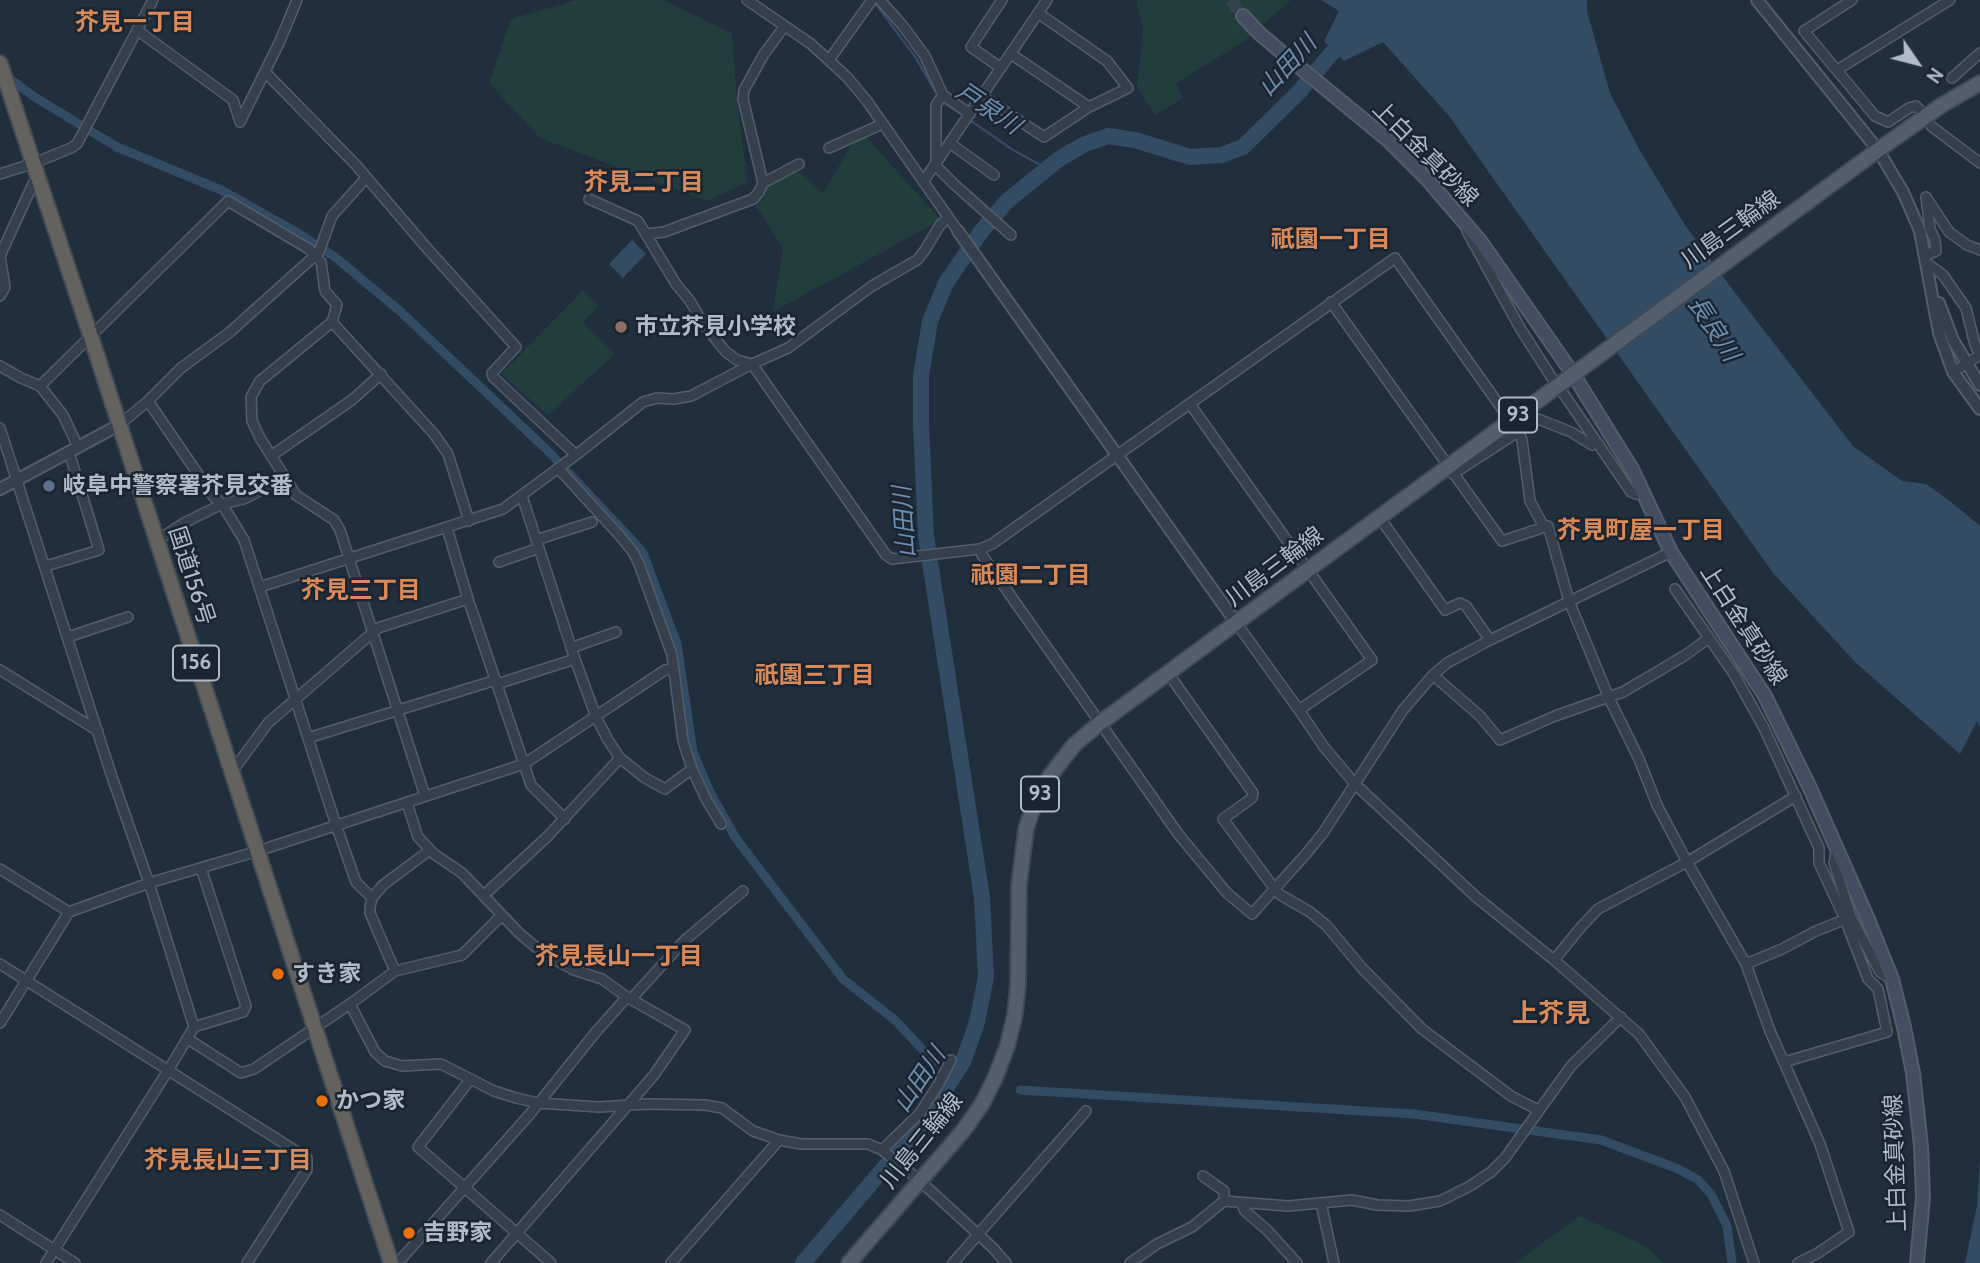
<!DOCTYPE html>
<meta charset="utf-8">
<style>
body{margin:0}
#map{position:relative;width:1980px;height:1263px;overflow:hidden;background:#212e3c;font-family:Cabin,sans-serif}
canvas{display:block}
.north{position:absolute;left:1882px;top:28px;width:70px;height:70px;-webkit-text-stroke:5px #1a2531;paint-order:stroke;rotate:125deg;font-size:19px;font-weight:700;line-height:28px;text-align:center;color:#b0bbc8}
.north::after{content:'';display:block;margin:auto;width:24px;height:32px;background:#b0bbc8;clip-path:polygon(50% 0,100% 100%,50% 72%,0 100%)}
</style>
<div id="map">
<canvas width="1980" height="1263"></canvas>
<div class="north">N</div>
</div>
<script>
const ctx = document.querySelector('canvas').getContext('2d');
ctx.lineJoin = 'round';
function fill(path, color) { ctx.fillStyle = color; ctx.fill(path, 'evenodd'); }
const toPath = rows => new Path2D(rows.map(r => 'M' + r).join(''));
function strokePath(path, color, width, dash) { ctx.strokeStyle = color; ctx.lineWidth = width; ctx.lineCap = dash ? 'butt' : 'round'; ctx.setLineDash(dash || []); ctx.stroke(path); }
function drawText(font, color, halo, rows, align = 'center') {
  ctx.font = font + ' Cabin,"Noto Sans JP",sans-serif'; ctx.lineWidth = 5; ctx.setLineDash([]); ctx.textBaseline = 'middle'; ctx.strokeStyle = halo; ctx.fillStyle = color; for (const [text, x, y, turn = 0] of rows) {
    ctx.save(); ctx.translate(x, y); ctx.rotate((+turn || 0) * Math.PI / 180); ctx.textAlign = isNaN(turn) ? turn : align; if (halo) ctx.strokeText(text, 0, 0); ctx.fillText(text, 0, 0); ctx.restore();
  }
}
const green = toPath([
 [576,0,664,0,732,33,738,110,748,182,707,201,540,138,489,83,511,19],
 [1136,0,1291,0,1246,40,1176,84,1183,98,1155,115,1137,87,1143,29],
 [860,130,941,220,773,312,783,248,750,197,796,170,823,193],
 [583,290,599,306,583,322,615,354,548,415,501,374],
 [1579,1216,1646,1246,1664,1263,1515,1263]
]);
const water = toPath([
 [1321,0,1587,0,1587,11,1610,93,1639,149,1685,225,1736,294,1853,446,1902,481,1926,484,1950,501,1980,526,1980,727,1977,721,1960,754,1856,663,1773,573,1449,116,1383,42,1344,61,1324,41,1339,11],
 [632,240,646,254,623,278,609,264],
 [1980,1159,1980,1263,1965,1263,1977,1206]
]);
const stream = toPath([
 [875,3,916,58,938,96],
 [942,101,1013,150,1046,168]
]);
const canal = toPath([
 [5,75,33,96,117,147,221,190,298,233,335,257,401,312,547,450,632,540,643,553,677,644,693,752,710,792,735,837,843,979,896,1021,934,1062],
 [1020,1090,1414,1114,1601,1140,1676,1168,1697,1179,1711,1194,1727,1226,1732,1263]
]);
const river = toPath([
 [803,1263,925,1120,940,1098,963,1062,977,1022,986,977,982,898,926,536,921,426,921,376,930,321,946,283,980,233,1006,202,1059,159,1083,145,1108,136,1135,140,1190,157,1222,155,1243,147,1299,92,1346,36]
]);
const secondaryTunnel = toPath([
 [1231,0,1243,16]
]);
const minor = toPath([
 [747,0,811,44,847,77,867,101,958,231],
 [880,0,903,26,925,56,943,95,970,114],
 [1852,0,1804,31,1875,116,1888,122,1909,108,1916,106,1919,109],
 [137,30,233,100,240,122],
 [1011,54,1089,107],
 [829,60,872,0],
 [1001,68,971,47,1002,0],
 [1837,70,1950,0],
 [265,72,356,165,425,246,516,347,492,373,493,377,576,455],
 [1952,78,1980,53],
 [943,95,936,105,936,166,955,185,1011,235],
 [982,96,1044,137,1089,107,1128,88,1107,61,1038,13],
 [240,122,280,41,297,0],
 [1931,126,1980,163],
 [951,144,994,175],
 [829,148,882,124],
 [0,174,34,163,71,148,77,144,153,0],
 [923,182,1047,0],
 [763,183,743,99,744,90,764,54,784,27],
 [589,199,638,221,676,284,690,301,704,325,726,352,737,360,752,364,886,555,892,559,980,549,992,544,1395,258,1505,413],
 [1467,231,1520,328,1552,378],
 [647,234,664,232,753,199,759,192,763,183,799,164],
 [1925,255,1936,251,1935,240,1930,229,1926,197,1949,232,1967,245,1980,250],
 [0,256,37,175],
 [0,256,5,287,0,296],
 [1927,263,1943,275,1966,308,1975,345,1980,354],
 [1331,302,1502,541,1548,526,1569,601,1609,698,1639,759,1657,805,1687,862,1746,964,1770,1031,1820,1144,1849,1232,1818,1253,1798,1263],
 [332,322,434,434,448,454,469,521],
 [0,366,21,378,40,386],
 [1953,372,1980,355],
 [1563,393,1631,492,1636,494,1645,494],
 [148,401,213,496,222,504,244,540,336,825,356,882,372,898],
 [1190,404,1372,660,1299,710],
 [119,425,148,401,181,368,230,332,319,252,332,216,366,178],
 [0,428,112,777,149,883,194,1027,169,1069,46,1263],
 [1517,429,1522,440,1530,501,1544,527],
 [78,447,63,415,40,386,228,201,309,249,321,262,325,291,337,305,332,322,260,381,251,397,252,421,260,438,296,495,334,520,340,530,425,796],
 [271,456,352,400,381,374],
 [558,468,620,536,633,552,639,564,672,655,683,741,692,769,706,799,721,824],
 [1453,474,1538,419,1571,432,1592,445,1598,443],
 [522,496,575,659,596,717,608,740,620,758,645,778,665,789,692,769],
 [1380,518,1445,610,1460,603,1466,606,1490,640],
 [447,528,468,599,531,785,565,819],
 [536,540,592,522],
 [156,541,184,523,222,504,244,499,285,478],
 [980,549,982,555,1179,835,1227,893,1252,914,1306,854,1323,833,1403,710,1433,675,1447,663,1490,640,1671,552],
 [499,562,539,548],
 [46,566,99,550,69,452],
 [260,587,503,509,576,455,643,402,657,398,674,399,691,396,752,364,788,348,872,286,917,260,925,250,940,225,948,218],
 [1675,589,1734,674,1764,728,1819,848,1819,863,1845,919,1868,979,1878,989,1887,1032,1784,1062],
 [1237,624,1299,710,1324,747,1355,784,1476,897,1554,960,1639,1034,1685,1097,1724,1171,1754,1263],
 [68,637,128,617],
 [571,648,616,632],
 [0,670,98,731],
 [1168,673,1253,793,1252,798,1223,819,1274,888,1279,894,1310,912,1326,925,1362,968,1422,1029,1511,1096,1538,1110],
 [1433,675,1480,716,1500,740,1555,716,1623,692,1684,656,1709,638],
 [497,684,575,659],
 [308,738,496,680],
 [231,769,237,765,268,723,378,628,468,599],
 [407,803,418,837,434,854,462,873,520,934,543,953,574,970,602,979,627,997,685,1030,654,1075,491,1263],
 [0,869,69,912],
 [484,895,547,837,620,758],
 [1851,917,1880,972,1892,979],
 [1554,960,1581,927,1598,909,1687,862,1796,796],
 [0,964,307,1158,307,1170,247,1263],
 [1746,964,1782,949,1816,931,1851,917,1834,863,1837,848],
 [395,971,370,913,370,907,372,898,383,885,430,850],
 [632,998,685,940,743,891],
 [350,1004,375,1052,385,1061,402,1066,441,1064,494,1091,516,1098,538,1103,599,1107,648,1104,705,1105,722,1108,753,1131,779,1140,801,1144,868,1144,882,1150],
 [0,1023,69,912,149,883,258,851,524,764,665,670,674,669],
 [194,1027,243,1012,246,1006,201,868],
 [188,1039,241,1073,254,1069,350,1004,395,971,462,955,502,915],
 [951,1060,938,1085,920,1113,882,1150,918,1179,993,1248,1006,1263],
 [470,1080,418,1147,551,1263],
 [1203,1176,1224,1191,1224,1201],
 [1241,1203,1245,1211,1267,1230,1297,1263],
 [1321,1203,1334,1263],
 [0,1215,75,1263],
 [402,1258,530,1114,595,1033,627,997],
 [671,1263,779,1140],
 [953,1263,1086,1111],
 [1130,1263,1157,1244,1192,1227,1224,1201,1288,1206,1352,1200,1377,1205,1409,1206,1440,1201,1470,1186,1491,1172,1505,1158,1571,1066,1621,1017]
]);
const tertiary = toPath([
 [1757,0,1878,150,1903,192,1920,231,1939,333,1953,372,1980,409],
 [958,231,1237,624],
 [1939,303,1953,340,1980,385],
 [0,489,119,425]
]);
const secondary = toPath([
 [1243,16,1260,34,1292,61,1388,140,1427,179,1481,242,1573,374,1632,469,1671,552,1765,696,1810,788,1867,917,1892,979,1904,1027,1913,1073,1921,1146,1923,1197,1917,1263]
]);
const primary = toPath([
 [849,1263,963,1131,982,1104,995,1078,1007,1047,1015,1014,1018,984,1019,885,1026,829,1035,802,1050,776,1074,745,1100,723,1878,150,1942,105,1980,83]
]);
const trunk = toPath([
 [0,63,91,337,391,1263]
]);
const markers = [
 [621,327,7,"#8d6e63"],
 [49,486,7,"#5c6f8a"],
 [278,974,7,"#e8710a"],
 [322,1101,7,"#e8710a"],
 [409,1233,7,"#e8710a"]
];
const shields = [
 [1518,415,38],
 [196,663,46],
 [1040,794,38]
];
const shieldNames = [
 ["93",1518,415],
 ["156",196,663],
 ["93",1040,794]
];
const streetNames = [
 ["上白金真砂線",1425,154,45],
 ["川島三輪線",1731,230,-36],
 ["川島三輪線",1275,567,-37],
 ["国道156号",191,576,72],
 ["上白金真砂線",1743,625,57],
 ["川島三輪線",922,1141,-51],
 ["上白金真砂線",1896,1163,-92]
];
const poiNames = [
 ["市立芥見小学校",635,327],
 ["岐阜中警察署芥見交番",63,486],
 ["すき家",292,974],
 ["かつ家",336,1101],
 ["吉野家",423,1233]
];
const neighbourhoodNames = [
 ["芥見一丁目",135,23],
 ["芥見二丁目",644,183],
 ["祇園一丁目",1331,240],
 ["芥見町屋一丁目",1641,531],
 ["祇園二丁目",1031,576],
 ["芥見三丁目",361,591],
 ["祇園三丁目",815,676],
 ["芥見長山一丁目",619,957],
 ["芥見長山三丁目",228,1161]
];
const waterNames = [
 ["山田川",1288,66,-47],
 ["戸泉川",988,109,34],
 ["長良川",1713,329,57],
 ["山田川",905,522,-94],
 ["山田川",920,1080,-56]
];
const quarterNames = [
 ["上芥見",1551,1014]
];
fill(green, '#233c3d');
fill(water, '#344b64');
strokePath(stream, '#344b64', 2.5);
strokePath(canal, '#344b64', 9);
strokePath(river, '#344b64', 16);
strokePath(secondaryTunnel, '#364351', 12, [12, 6]);
strokePath(minor, '#535e6a', 12);
strokePath(tertiary, '#535e6a', 14);
strokePath(secondary, '#535e6a', 16);
strokePath(primary, '#3e4955', 18);
strokePath(trunk, '#404b57', 18);
strokePath(minor, '#35404c', 9);
strokePath(tertiary, '#35404c', 10);
strokePath(secondary, '#434f60', 12);
strokePath(primary, '#535f6d', 14);
strokePath(trunk, '#63625f', 14);
for (const [x, y, r, color] of markers) { const dot = new Path2D(); dot.arc(x, y, r, 0, 2 * Math.PI); ctx.fillStyle = color; ctx.fill(dot); strokePath(dot, '#1a2531', 2.5); }
for (const [x, y, w] of shields) { const box = new Path2D(); box.roundRect(x - w / 2, y - 17.5, w, 35, 5); ctx.fillStyle = '#1a2531'; ctx.fill(box); strokePath(box, '#b0bbc8', 2); }
drawText('bold 21px', '#b0bbc8', null, shieldNames);
drawText('23px', '#b0bbc8', '#1a2531', streetNames);
drawText('bold 23px', '#b0bbc8', '#1a2531', poiNames, 'left');
drawText('bold 24px', '#da8959', '#1a2531', neighbourhoodNames);
drawText('italic 24px', '#6f8ead', '#1a2531', waterNames);
drawText('bold 26px', '#da8959', '#1a2531', quarterNames);
</script>
